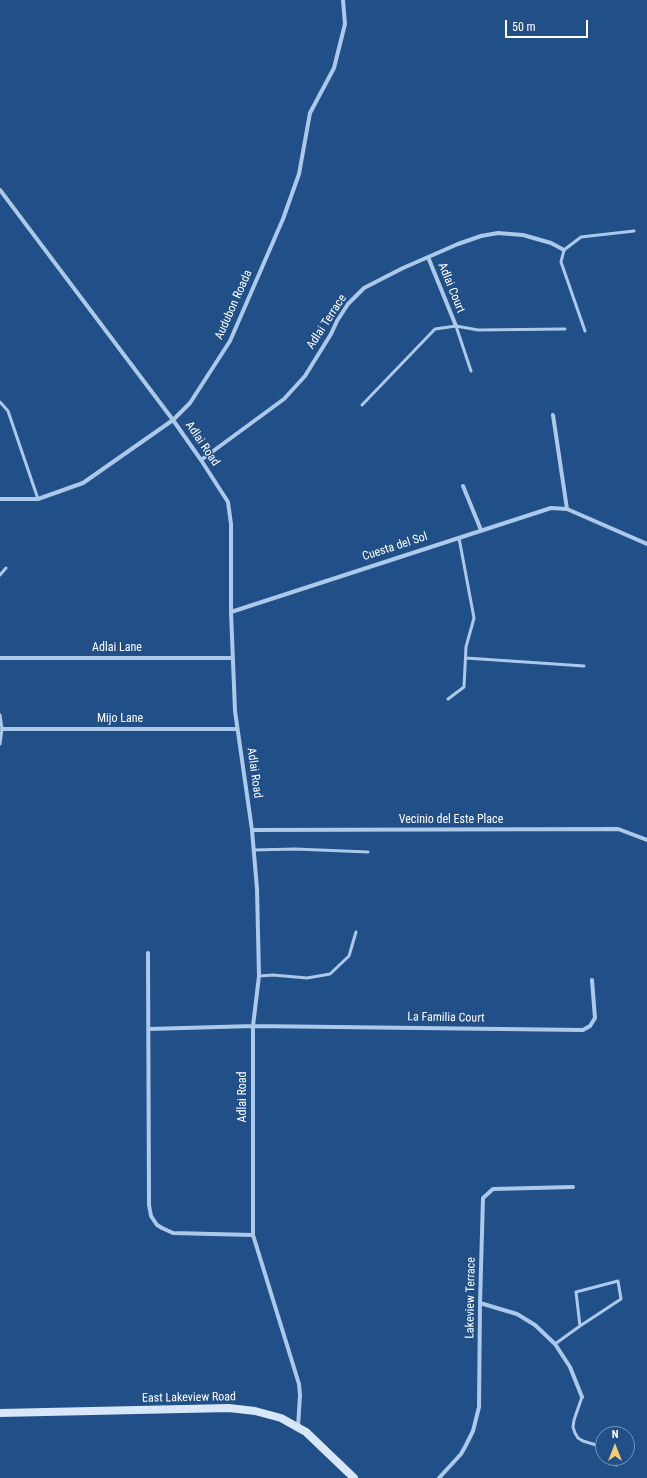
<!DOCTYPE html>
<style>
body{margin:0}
#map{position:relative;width:647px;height:1478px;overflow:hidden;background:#214f88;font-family:"Roboto Condensed",sans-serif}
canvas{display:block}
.north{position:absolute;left:595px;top:1426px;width:40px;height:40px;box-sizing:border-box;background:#214f88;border:1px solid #7a95b8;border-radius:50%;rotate:0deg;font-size:11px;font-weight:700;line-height:16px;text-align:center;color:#fff}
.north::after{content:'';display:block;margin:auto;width:14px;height:18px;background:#f7cd6d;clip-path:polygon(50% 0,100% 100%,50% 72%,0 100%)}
.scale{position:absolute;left:505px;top:20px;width:83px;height:18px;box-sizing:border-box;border:2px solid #fff;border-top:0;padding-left:5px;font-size:12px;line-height:14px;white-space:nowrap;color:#fff;-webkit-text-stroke:3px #214f88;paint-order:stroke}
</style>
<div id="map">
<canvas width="647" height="1478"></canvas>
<div class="north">N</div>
<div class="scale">50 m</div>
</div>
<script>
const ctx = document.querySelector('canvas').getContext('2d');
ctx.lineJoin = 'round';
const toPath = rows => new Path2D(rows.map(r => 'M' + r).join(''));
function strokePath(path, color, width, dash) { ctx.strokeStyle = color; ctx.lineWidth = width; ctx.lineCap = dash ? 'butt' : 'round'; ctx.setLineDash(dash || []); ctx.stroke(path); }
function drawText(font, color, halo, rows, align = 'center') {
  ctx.font = font + ' "Roboto Condensed",sans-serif'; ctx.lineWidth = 3; ctx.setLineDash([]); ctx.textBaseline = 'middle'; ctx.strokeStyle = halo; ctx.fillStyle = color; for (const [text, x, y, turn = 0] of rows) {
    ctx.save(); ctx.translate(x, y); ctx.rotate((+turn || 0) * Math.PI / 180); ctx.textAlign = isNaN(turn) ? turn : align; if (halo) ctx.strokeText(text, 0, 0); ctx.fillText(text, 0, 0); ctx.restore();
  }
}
const lane = toPath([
 [456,326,471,371],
 [585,331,561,262,564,250,581,237,634,231],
 [0,402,8,411,38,499],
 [362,405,435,329,456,326,478,330,565,329],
 [0,575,6,568],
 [466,658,584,666],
 [448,699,464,687,466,647,474,618,459,538],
 [0,715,2,729,0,744],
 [254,850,295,849,368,852],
 [259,976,273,975,307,978,330,974,349,956,356,932],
 [555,1344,580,1326,621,1299,618,1281,576,1292,580,1326],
 [582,1397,574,1420,573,1427,575,1433,578,1438,583,1441,603,1447],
 [613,1458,616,1465]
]);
const street = toPath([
 [0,190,173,420,201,460,228,502,231,524,231,612,235,711,252,830,257,889,259,976,253,1026,253,1235,299,1384,300,1395,298,1427],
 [428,257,456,326],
 [553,415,567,509,647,544],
 [201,460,284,399,305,376,331,334,337,321,348,304,364,288,403,268,458,244,481,236,498,233,523,235,551,243,564,250],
 [463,486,481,530],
 [0,499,38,499,83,483,173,420,190,403,230,341,283,219,299,174,310,113,334,68,345,24,343,0],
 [231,612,551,508,567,509],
 [0,658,233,658],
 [2,729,237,729],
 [252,830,618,829,647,840],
 [148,953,149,1205,151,1216,157,1225,162,1228,173,1233,253,1235],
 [149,1029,253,1026,583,1030,590,1026,595,1018,592,980],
 [480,1303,517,1314,535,1325,555,1344,570,1367,582,1397],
 [439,1478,461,1454,465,1447,473,1431,479,1407,480,1303,483,1198,493,1189,573,1187]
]);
const secondary = toPath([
 [0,1413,229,1408,255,1411,281,1418,306,1432,354,1478]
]);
const streetNames = [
 ["Adlai Court",451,288,68],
 ["Audubon Roada",234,305,-66],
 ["Adlai Terrace",327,322,-57],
 ["Adlai Road",202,444,56],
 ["Cuesta del Sol",395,547,-18],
 ["Adlai Lane",117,648],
 ["Mijo Lane",120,719],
 ["Adlai Road",254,773,82],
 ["Vecinio del Este Place",451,820],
 ["La Familia Court",446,1018,1],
 ["Adlai Road",243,1097,-90],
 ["Lakeview Terrace",471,1298,-89],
 ["East Lakeview Road",189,1398,-1]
];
strokePath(lane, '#acc9ea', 3);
strokePath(street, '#acc9ea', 4);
strokePath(secondary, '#d7e6f8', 8);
drawText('12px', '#fff', '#214f88', streetNames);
</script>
